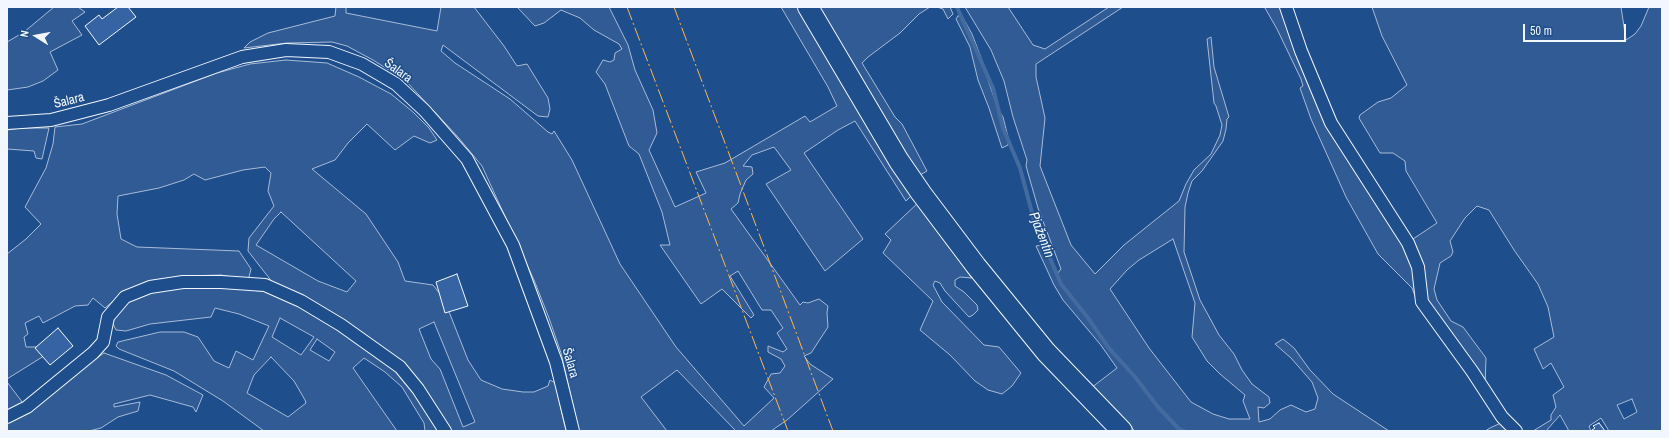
<!DOCTYPE html>
<meta charset="utf-8">
<style>
body{margin:0}
#map{position:relative;width:1669px;height:438px;overflow:hidden;background:#1f4e8c;font-family:"Archivo Narrow",sans-serif}
canvas{display:block}
.frame{position:absolute;inset:0;border:8px solid #f2f6ff;pointer-events:none}
.north{position:absolute;left:16px;top:16px;width:40px;height:40px;-webkit-text-stroke:3px #1f4e8c;paint-order:stroke;rotate:281deg;font-size:11px;font-weight:700;line-height:16px;text-align:center;color:#f2f6ff}
.north::after{content:'';display:block;margin:auto;width:14px;height:18px;background:#f2f6ff;clip-path:polygon(50% 0,100% 100%,50% 72%,0 100%)}
.scale{position:absolute;left:1523px;top:24px;width:103px;height:18px;box-sizing:border-box;border:2px solid #f2f6ff;border-top:0;padding-left:5px;font-size:12px;line-height:14px;white-space:nowrap;color:#f2f6ff;-webkit-text-stroke:3px #1f4e8c;paint-order:stroke}
</style>
<div id="map">
<canvas width="1669" height="438"></canvas>
<div class="frame"></div>
<div class="north">N</div>
<div class="scale">50 m</div>
</div>
<script>
const ctx = document.querySelector('canvas').getContext('2d');
ctx.lineJoin = 'round';
function fill(path, color) { ctx.fillStyle = color; ctx.fill(path, 'evenodd'); }
const toPath = rows => new Path2D(rows.map(r => 'M' + r).join(''));
function strokePath(path, color, width, dash) { ctx.strokeStyle = color; ctx.lineWidth = width; ctx.lineCap = dash ? 'butt' : 'round'; ctx.setLineDash(dash || []); ctx.stroke(path); }
function drawText(font, color, halo, rows, align = 'center') {
  ctx.font = font + ' "Archivo Narrow",sans-serif'; ctx.lineWidth = 3; ctx.setLineDash([]); ctx.textBaseline = 'middle'; ctx.strokeStyle = halo; ctx.fillStyle = color; for (const [text, x, y, turn = 0] of rows) {
    ctx.save(); ctx.translate(x, y); ctx.rotate((+turn || 0) * Math.PI / 180); ctx.textAlign = isNaN(turn) ? turn : align; if (halo) ctx.strokeText(text, 0, 0); ctx.fillText(text, 0, 0); ctx.restore();
  }
}
const green = toPath([
 [54,7,78,7,85,12,72,21,82,35,50,52,58,70,43,81,28,87,7,90,7,42,24,32,54,7],
 [336,7,346,7,346,13,437,31,441,7,474,7,504,46,517,66,527,64,548,98,550,109,548,117,538,116,443,45,441,51,455,63,510,99,548,132,552,134,554,131,572,160,620,264,676,347,744,426,774,398,764,387,771,374,780,373,785,366,781,359,768,352,768,346,783,352,787,349,777,333,783,328,771,310,762,310,738,271,730,276,754,315,751,318,722,289,701,304,660,245,670,245,662,212,639,154,629,146,605,84,596,72,603,60,610,62,614,60,615,53,622,49,619,44,594,30,580,18,561,10,544,23,535,26,517,7,609,7,628,45,635,70,653,110,657,133,649,150,675,207,706,193,696,172,725,163,805,116,810,122,837,106,828,87,781,7,799,7,913,194,906,201,855,121,838,130,804,153,863,239,825,271,766,184,791,170,774,147,752,155,743,166,752,167,753,174,746,180,740,194,738,203,731,209,800,305,803,302,808,303,819,299,828,306,827,313,828,327,811,353,804,356,810,364,833,379,787,420,771,431,736,431,677,370,641,397,667,431,579,431,561,353,549,318,534,280,482,166,458,137,405,80,373,60,347,46,332,42,287,43,244,48,250,42,268,33,335,16,336,7],
 [819,7,930,7,919,14,900,33,868,57,862,63,895,117,902,124,927,171,920,175,881,114,819,7],
 [937,7,950,7,953,14,948,19,943,9,937,7],
 [965,7,1008,7,1033,45,1045,49,1109,7,1123,7,1036,64,1036,77,1045,118,1040,166,1071,245,1095,274,1124,245,1179,201,1186,184,1194,170,1211,154,1220,135,1222,125,1216,106,1214,103,1207,39,1211,37,1214,67,1229,117,1227,119,1226,129,1223,141,1202,171,1192,181,1188,193,1185,207,1184,252,1200,300,1219,335,1234,354,1242,370,1252,384,1269,397,1270,403,1264,408,1258,407,1259,422,1270,419,1280,410,1291,405,1306,412,1315,409,1318,398,1312,382,1291,358,1275,344,1283,339,1294,348,1310,370,1333,394,1389,431,1135,431,1091,388,1117,368,1100,344,1063,300,1054,285,1036,246,1042,245,1057,274,1061,269,1038,208,1026,166,1027,160,1013,117,1004,81,991,50,965,7],
 [1173,239,1195,303,1192,337,1207,361,1220,374,1245,395,1243,401,1250,419,1229,419,1213,414,1191,402,1149,348,1110,289,1127,270,1139,260,1173,239],
 [1267,7,1283,7,1309,77,1412,257,1418,304,1412,288,1378,254,1346,197,1311,119,1300,88,1303,86,1301,79,1277,29,1265,8,1267,7],
 [1372,7,1621,7,1626,40,1635,34,1641,26,1649,7,1662,7,1662,431,1609,431,1601,418,1589,426,1591,431,1569,431,1560,415,1546,431,1533,431,1551,420,1551,415,1556,407,1553,395,1564,387,1551,363,1543,369,1534,349,1554,337,1548,307,1538,284,1514,250,1489,210,1477,206,1465,218,1450,241,1453,252,1451,256,1440,263,1434,289,1437,300,1451,321,1463,327,1486,358,1485,387,1425,303,1410,241,1437,223,1406,171,1405,161,1393,153,1380,153,1359,118,1360,115,1378,102,1391,98,1407,85,1382,36,1372,7],
 [1632,399,1637,412,1624,419,1617,405,1632,399],
 [958,16,962,16,972,34,985,68,988,80,998,109,1003,117,1009,141,1008,145,1002,148,989,108,978,80,970,47,956,19,958,16],
 [286,60,327,63,359,77,391,94,413,112,429,128,437,140,430,143,414,136,395,150,367,124,348,143,335,160,312,169,366,214,398,262,405,281,433,285,444,299,468,360,481,380,502,389,523,392,534,392,548,386,550,380,555,383,566,431,450,431,419,384,273,283,248,251,249,238,274,206,268,191,271,173,265,167,243,170,205,180,194,174,184,180,159,188,118,196,117,214,121,239,137,247,239,251,251,269,249,277,245,279,221,275,185,276,154,280,124,292,105,308,93,298,88,305,75,306,43,323,39,316,25,323,28,334,24,337,26,347,38,347,47,354,7,379,7,254,26,239,41,224,25,207,46,168,53,144,55,127,82,124,217,73,250,64,286,60],
 [281,212,356,281,347,292,318,281,256,245,274,219,281,212],
 [434,322,475,422,463,427,440,369,431,359,419,329,434,322],
 [21,128,49,128,42,159,36,158,34,151,7,149,7,130,21,128],
 [919,202,928,219,972,278,960,277,955,280,955,286,964,292,977,305,978,310,973,315,969,317,945,291,940,283,935,281,933,285,942,302,984,345,999,347,1021,373,1012,386,1002,394,988,390,975,381,950,355,920,330,933,301,883,253,891,240,885,234,919,202],
 [170,287,220,287,270,292,328,321,404,377,440,431,425,431,424,423,402,387,385,372,364,358,353,368,397,431,264,431,223,401,174,371,119,349,116,346,118,342,160,332,184,332,198,337,214,361,229,368,236,351,253,360,269,326,239,314,215,308,211,317,150,324,126,331,116,330,113,324,116,312,128,300,170,287],
 [280,318,314,337,301,355,272,337,280,318],
 [317,339,335,352,329,361,310,350,317,339],
 [271,357,294,381,305,400,306,403,288,417,247,393,254,375,271,357],
 [104,353,166,375,203,395,196,412,193,407,150,395,114,404,114,407,140,402,138,411,118,417,101,428,89,431,7,431,7,422,104,353],
 [7,382,23,403,7,412,7,382],
 [1503,422,1512,431,1485,431,1490,428,1503,422]
]);
const stream = toPath([
 [957,7,993,88,1003,128,1020,168,1034,220,1061,284,1088,318,1108,347,1135,377,1158,407,1179,429,1184,431]
]);
const building = toPath([
 [118,7,128,7,136,17,99,45,85,26,99,15,102,19,118,7],
 [457,274,468,306,445,313,436,282,457,274],
 [58,328,73,346,50,365,35,348,58,328],
 [1599,423,1605,431,1593,431,1592,430,1595,428,1593,426,1599,423]
]);
const minor = toPath([
 [1286,7,1301,51,1331,123,1408,243,1418,267,1422,302,1472,371,1502,417,1516,431],
 [7,123,51,120,109,105,242,57,286,50,329,52,362,64,396,84,425,111,467,159,513,245,556,362,573,431],
 [7,417,27,407,93,353,103,342,108,317,125,297,150,287,183,282,221,282,265,285,301,301,341,325,400,367,418,389,445,431]
]);
const primary = toPath([
 [808,7,899,161,921,193,976,266,1046,352,1122,431]
]);
const power = toPath([
 [627,7,788,431],
 [674,7,833,431]
]);
const streetNames = [
 ["Šalara",398,71,36],
 ["Šalara",69,101,-14],
 ["Šalara",570,363,74]
];
const waterNames = [
 ["Pjažentin",1041,235,69]
];
fill(green, '#305b95');
strokePath(green, '#a8bbd7', 1);
strokePath(stream, '#446ba0', 4);
fill(building, '#3563a3');
strokePath(building, '#f2f6ff', 1);
strokePath(minor, '#f2f6ff', 14);
strokePath(primary, '#f2f6ff', 22);
strokePath(minor, '#1f4e8c', 12);
strokePath(primary, '#1f4e8c', 20);
strokePath(power, '#ffb74d', 1, [14, 3, 2, 3]);
drawText('13px', '#f2f6ff', '#1f4e8c', streetNames);
drawText('italic 14px', '#f2f6ff', '#1f4e8c', waterNames);
</script>
